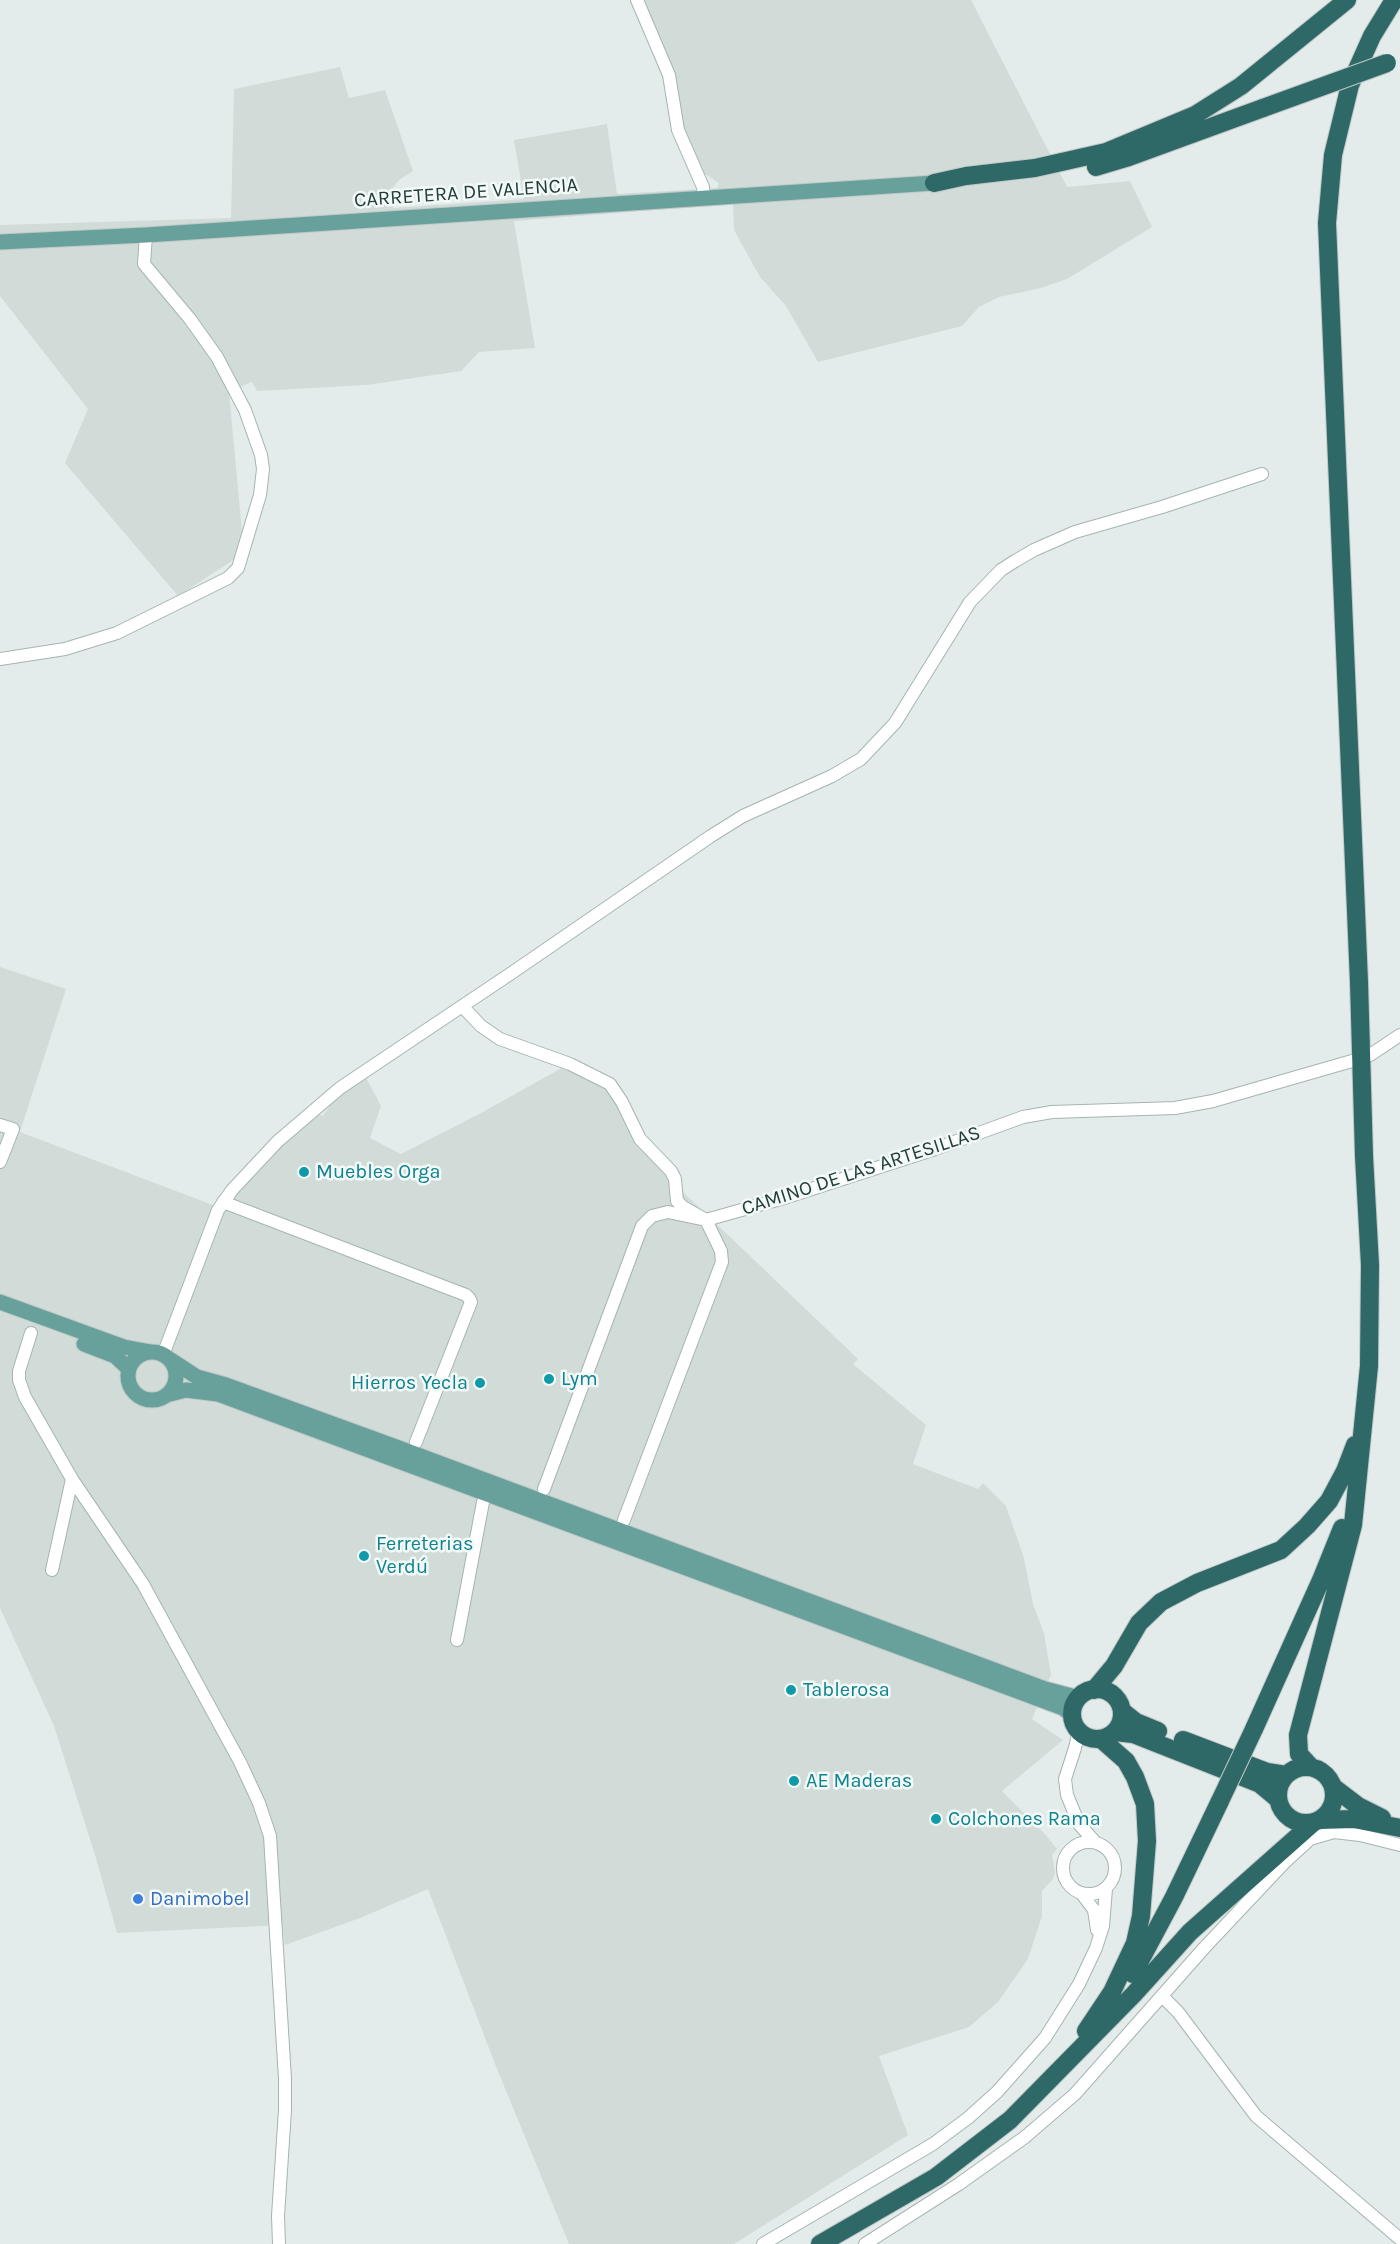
<!DOCTYPE html>
<meta charset="utf-8">
<style>
body{margin:0}
canvas{display:block;background:#e3ecea}
</style>
<canvas width="1400" height="2244"></canvas>
<script>
const ctx = document.querySelector('canvas').getContext('2d');
ctx.lineJoin = 'round';
function fill(path, color) { ctx.fillStyle = color; ctx.fill(path, 'evenodd'); }
const toPath = rows => new Path2D(rows.map(r => 'M' + r).join(''));
function strokePath(path, color, width, dash) { ctx.strokeStyle = color; ctx.lineWidth = width; ctx.lineCap = dash ? 'butt' : 'round'; ctx.setLineDash(dash || []); ctx.stroke(path); }
function drawText(font, color, halo, rows, align = 'center') {
  ctx.font = font + ' Karla,sans-serif'; ctx.lineWidth = 5; ctx.setLineDash([]); ctx.textBaseline = 'middle'; ctx.strokeStyle = halo; ctx.fillStyle = color; for (const [text, x, y, turn = 0] of rows) {
    ctx.save(); ctx.translate(x, y); ctx.rotate((+turn || 0) * Math.PI / 180); ctx.textAlign = isNaN(turn) ? turn : align; if (halo) ctx.strokeText(text, 0, 0); ctx.fillText(text, 0, 0); ctx.restore();
  }
}
const built = toPath([
 [644,0,971,0,1067,187,1130,181,1152,227,1067,279,1041,288,999,297,979,307,962,326,818,362,786,306,760,277,734,230,733,204,514,221,535,348,479,352,461,371,367,385,257,391,252,382,229,392,244,553,178,596,65,463,88,409,0,296,0,225,231,218,234,89,340,67,349,98,385,90,413,171,399,180,392,189,393,208,524,199,514,140,607,124,617,194,717,188,719,183,702,172,679,118,676,77],
 [0,967,66,989,20,1132,213,1205,271,1144,314,1114,323,1116,336,1096,365,1076,381,1106,370,1138,401,1154,481,1113,567,1065,613,1091,634,1140,684,1193,858,1359,853,1364,926,1425,913,1464,978,1489,983,1483,1006,1506,1024,1558,1033,1604,1044,1633,1051,1675,1032,1719,1063,1740,1002,1791,1043,1832,1057,1849,1052,1855,1055,1872,1053,1879,1042,1891,1042,1916,1028,1959,998,2002,969,2027,879,2056,908,2135,734,2244,569,2244,495,2064,428,1889,360,1918,285,1945,282,1925,117,1933,95,1855,54,1726,0,1608]
]);
const minor = toPath([
 [637,0,669,75,678,130,703,187,704,198],
 [0,659,65,649,117,633,228,578,238,568,260,495,263,469,261,455,245,410,217,357,190,319,144,264,146,235],
 [462,1006,481,1026,500,1039,570,1064,610,1084,622,1102,640,1139,671,1171,675,1179,677,1201,683,1207,706,1220,784,1198,935,1149,1023,1117,1052,1112,1175,1108,1213,1101,1352,1061],
 [1370,1055,1400,1035],
 [0,1125,13,1129,0,1162],
 [223,1202,466,1295,469,1298,471,1302,416,1442],
 [31,1333,19,1371,19,1380,25,1397,72,1479,143,1584,240,1762,259,1803,270,1836,285,2079,285,2110,278,2216,279,2244],
 [163,1355,218,1210,232,1190,278,1141,340,1088,513,972,711,836,743,816,832,776,861,759,895,723,970,602,1001,570,1015,561,1034,550,1075,532,1162,507,1262,474],
 [544,1489,642,1226,652,1216,668,1212,706,1220,721,1251,722,1262,624,1520],
 [52,1570,72,1479],
 [457,1640,483,1502],
 [1079,1730,1075,1748,1065,1779,1067,1795,1079,1824,1095,1842],
 '1063 1868a26 26 0 1 1 52 0a26 26 0 1 1-52 0Z',
 [1082,1894,1094,1910,1097,1930],
 [1162,1996,1178,2012,1256,2116,1400,2239],
 [763,2244,933,2144,968,2118,997,2092,1045,2038,1079,1984,1096,1948,1103,1926,1106,1889],
 [865,2244,959,2184,1025,2137,1075,2094,1205,1947,1286,1861,1310,1839,1334,1832,1360,1835,1400,1845]
]);
const major = toPath([
 [0,242,146,235,934,183],
 [0,1302,124,1347,151,1352],
 [84,1344,115,1356,129,1369],
 '128 1376a24 24 0 1 1 48 0a24 24 0 1 1-48 0Z',
 [171,1360,197,1377,226,1385,399,1448,1045,1689,1079,1698],
 [170,1394,186,1390,218,1394,1063,1708,1073,1716]
]);
const highway = toPath([
 [1096,167,1126,158,1263,108],
 [934,183,966,176,1035,168,1106,152,1195,115,1241,86,1347,0],
 '1072 1714a25 25 0 1 1 50 0a25 25 0 1 1-50 0Z',
 [1094,1690,1114,1666,1139,1623,1161,1602,1197,1583,1281,1550,1307,1526,1329,1501,1345,1471,1355,1445],
 [1122,1711,1136,1722,1158,1731],
 [1254,1729,1321,1580,1342,1528],
 [1115,1732,1133,1734,1260,1784,1278,1799],
 [1183,1740,1267,1772,1286,1775],
 '1278 1795a28 28 0 1 1 56 0a28 28 0 1 1-56 0Z',
 [1311,1767,1299,1754,1298,1735,1353,1525,1369,1366,1370,1265,1364,1156,1359,982,1327,223,1333,155,1350,85,1372,36,1394,0],
 [1333,1787,1358,1806,1382,1818],
 [1319,1820,1354,1819,1400,1828],
 [1133,1974,1174,1897,1220,1801],
 [1086,2031,1112,1992,1135,1943,1141,1916,1147,1841,1145,1804,1135,1777,1126,1761,1101,1739],
 [820,2244,936,2177,1010,2120,1134,1994,1190,1932,1314,1822]
]);
const highwayBridge = toPath([
 [1263,108,1387,63],
 [1220,1801,1254,1729]
]);
const markers = [
 [304,1172,6,"#0f9aa8"],
 [549,1379,6,"#0f9aa8"],
 [480,1383,6,"#0f9aa8"],
 [364,1556,6,"#0f9aa8"],
 [791,1690,6,"#0f9aa8"],
 [794,1781,6,"#0f9aa8"],
 [936,1819,6,"#0f9aa8"],
 [138,1899,6,"#3f7fe0"]
];
const streetNames = [
 ["CARRETERA DE VALENCIA",466,193,-4],
 ["CAMINO DE LAS ARTESILLAS",861,1171,-18]
];
const cultureNames = [
 ["Muebles Orga",316,1172],
 ["Lym",561,1379],
 ["Hierros Yecla",468,1383,"right"],
 ["Ferreterias",376,1544],
 ["Verdú",376,1567],
 ["Tablerosa",803,1690],
 ["AE Maderas",806,1781],
 ["Colchones Rama",948,1819]
];
const shopNames = [
 ["Danimobel",150,1899]
];
fill(built, '#d1dcd9');
strokePath(minor, '#a6b4b2', 14);
strokePath(major, '#c1c9c8', 17);
strokePath(highway, '#c1c9c8', 20);
strokePath(minor, '#fff', 12);
strokePath(major, '#68a19c', 15);
strokePath(highway, '#2f6967', 18);
strokePath(highwayBridge, '#c1c9c8', 20, []);
strokePath(highwayBridge, '#2f6967', 18);
for (const [x, y, r, color] of markers) { const dot = new Path2D(); dot.arc(x, y, r, 0, 2 * Math.PI); ctx.fillStyle = color; ctx.fill(dot); strokePath(dot, '#f3f9f7', 2); }
drawText('20px', '#233d3b', '#f3f9f7', streetNames);
drawText('20px', '#0d838f', '#f3f9f7', cultureNames, 'left');
drawText('20px', '#366cbe', '#f3f9f7', shopNames, 'left');
</script>
